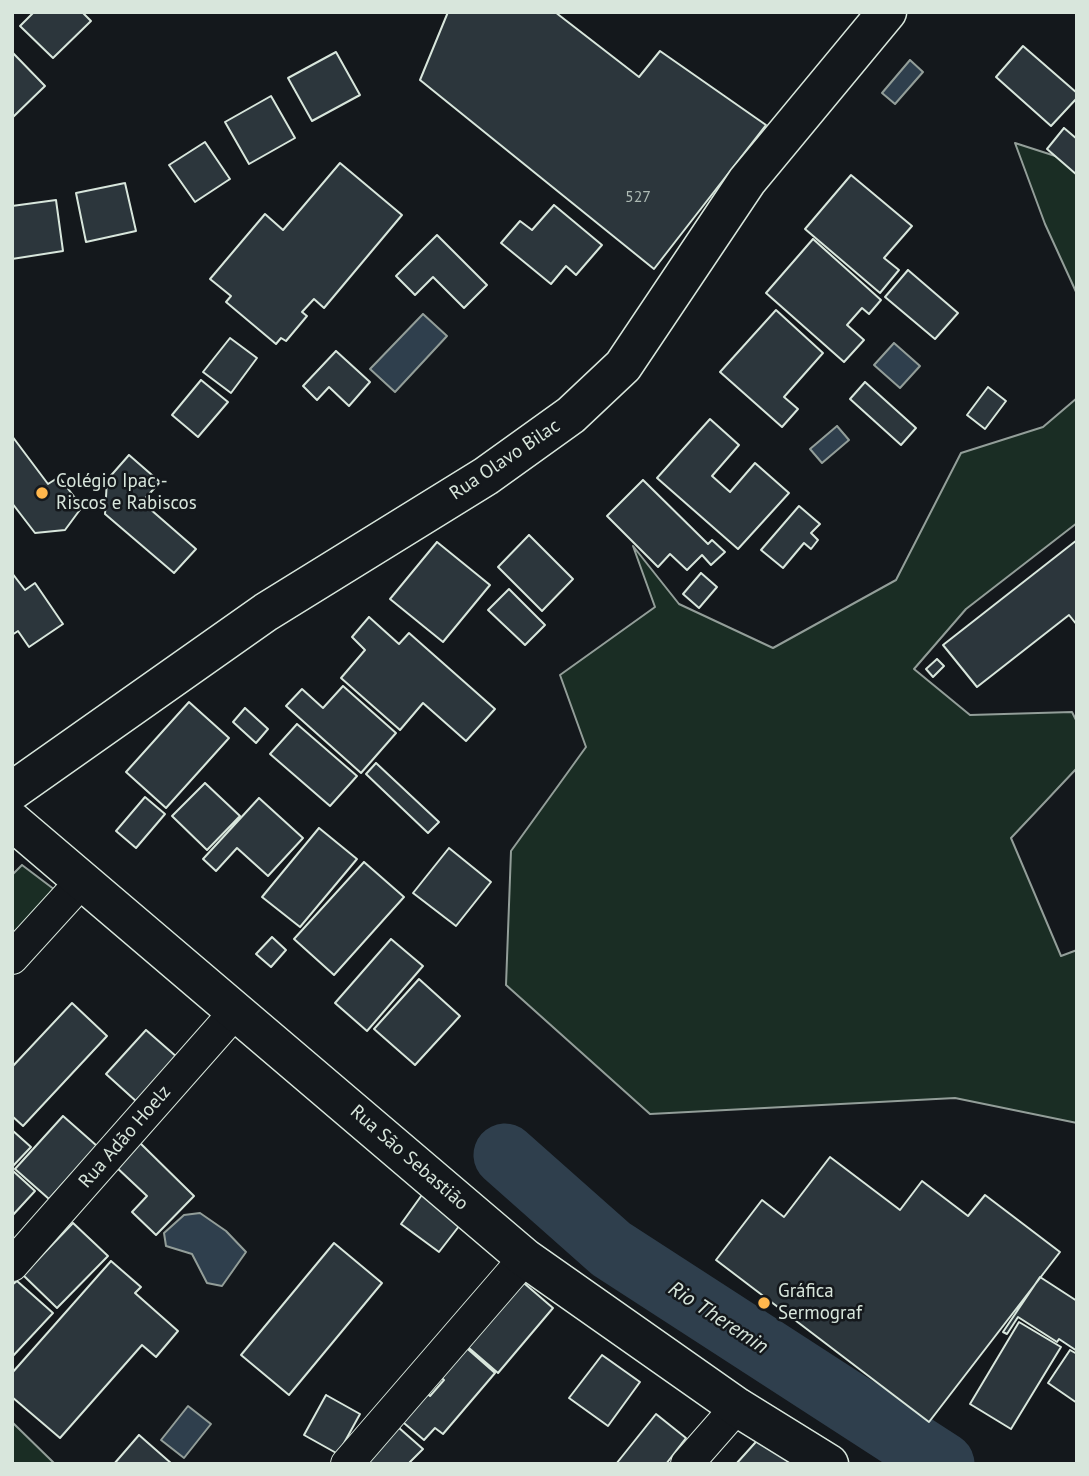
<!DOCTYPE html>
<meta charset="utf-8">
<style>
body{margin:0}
#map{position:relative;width:1089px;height:1476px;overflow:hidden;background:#14181c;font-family:"PT Sans",sans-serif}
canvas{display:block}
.frame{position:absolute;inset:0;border:14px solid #d8e6dc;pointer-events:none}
</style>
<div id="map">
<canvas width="1089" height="1476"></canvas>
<div class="frame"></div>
</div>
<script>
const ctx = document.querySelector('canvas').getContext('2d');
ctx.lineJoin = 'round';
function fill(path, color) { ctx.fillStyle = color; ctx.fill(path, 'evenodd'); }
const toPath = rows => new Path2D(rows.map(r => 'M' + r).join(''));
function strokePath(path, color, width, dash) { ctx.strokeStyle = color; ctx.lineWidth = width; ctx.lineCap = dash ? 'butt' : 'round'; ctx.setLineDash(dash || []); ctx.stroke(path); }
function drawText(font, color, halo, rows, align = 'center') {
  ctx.font = font + ' "PT Sans",sans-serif'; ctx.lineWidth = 5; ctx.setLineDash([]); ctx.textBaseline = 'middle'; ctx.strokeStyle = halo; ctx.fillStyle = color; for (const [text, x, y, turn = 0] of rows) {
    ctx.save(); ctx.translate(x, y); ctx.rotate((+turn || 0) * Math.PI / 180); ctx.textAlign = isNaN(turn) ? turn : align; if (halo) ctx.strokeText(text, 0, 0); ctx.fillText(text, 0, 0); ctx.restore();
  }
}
const green = toPath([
 [1015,143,1077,163,1077,294,1045,224,1015,143],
 [1077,398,1077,523,966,609,914,669,970,715,1072,712,1077,722,1077,768,1011,838,1061,956,1077,950,1077,1123,955,1098,650,1114,506,985,511,851,586,747,560,675,655,607,633,546,679,604,773,648,896,580,961,453,1043,427,1077,398],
 [22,865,63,896,12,952,12,875,22,865],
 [12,1422,55,1464,12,1464,12,1422]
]);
const water = toPath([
 [910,60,923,72,895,104,882,93,910,60],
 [423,314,447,336,395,392,370,369,423,314],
 [894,343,920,366,900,388,874,365,894,343],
 [837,426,849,440,822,463,810,449,837,426],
 [200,1213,226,1231,246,1252,222,1286,207,1283,192,1254,166,1246,164,1233,184,1215,200,1213],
 [188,1406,211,1424,184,1458,161,1440,188,1406]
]);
const river = toPath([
 [505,1155,611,1249,943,1464]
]);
const building = toPath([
 [34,12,82,12,91,21,53,58,20,26,34,12],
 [448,12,555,12,639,77,660,51,766,125,654,269,420,80,448,12],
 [1023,46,1077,93,1077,98,1051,126,996,77,1023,46],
 [12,52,45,86,12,118,12,52],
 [336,52,360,95,312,121,288,78,336,52],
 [271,96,295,138,249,164,225,122,271,96],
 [1064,128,1077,139,1077,175,1047,149,1064,128],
 [205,142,230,179,195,202,169,165,205,142],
 [340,163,402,215,324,308,314,299,302,312,307,316,286,341,281,338,276,344,226,302,231,296,210,279,265,214,283,230,340,163],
 [851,175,912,226,884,258,899,270,880,293,805,229,851,175],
 [125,183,136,231,86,242,76,193,125,183],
 [56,200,63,251,12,259,12,206,56,200],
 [554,205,602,245,576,275,566,266,551,284,501,243,520,221,532,230,554,205],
 [437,235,487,285,464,308,433,277,415,295,396,276,437,235],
 [813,239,881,300,869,314,862,308,847,325,864,340,844,362,766,293,813,239],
 [908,270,958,313,935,339,885,297,908,270],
 [776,310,823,353,784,397,798,409,782,427,720,372,776,310],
 [230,338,257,358,231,393,203,372,230,338],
 [336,351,370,382,349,406,329,387,317,400,303,386,336,351],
 [201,380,228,402,198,437,172,415,201,380],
 [865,382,916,428,901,445,850,399,865,382],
 [988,387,1006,401,985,429,967,415,988,387],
 [710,419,739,445,712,476,730,492,755,463,789,493,738,549,657,478,710,419],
 [12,436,48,484,59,477,82,507,65,530,35,533,12,503,12,436],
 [129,455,160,482,142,502,196,549,174,573,105,514,107,480,129,455],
 [643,480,708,544,712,540,725,552,711,565,702,555,687,570,670,554,658,567,607,516,643,480],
 [799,506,820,524,811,533,818,540,811,549,804,543,783,568,761,550,799,506],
 [529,535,573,579,542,611,498,567,529,535],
 [1077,540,1077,625,1069,615,977,687,943,645,1077,540],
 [437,542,490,585,443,642,390,599,437,542],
 [12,573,25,590,35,583,63,624,29,647,18,631,12,635,12,573],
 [701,573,717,587,699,608,683,594,701,573],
 [509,589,545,625,525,645,488,610,509,589],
 [369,617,399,644,409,633,495,709,466,741,423,703,400,730,341,678,365,650,352,637,369,617],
 [937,659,944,666,933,677,926,669,937,659],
 [343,686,396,733,361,773,286,706,302,689,323,708,343,686],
 [189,702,229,738,166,808,126,772,189,702],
 [245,708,268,729,256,743,233,722,245,708],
 [297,724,357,776,330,806,270,754,297,724],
 [376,763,439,822,428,833,366,774,376,763],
 [205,783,240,816,207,850,172,816,205,783],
 [145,797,165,814,136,848,116,831,145,797],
 [259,798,303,838,268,876,237,848,216,871,203,859,259,798],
 [319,828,357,859,300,927,262,897,319,828],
 [449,848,491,882,456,926,413,893,449,848],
 [364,862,404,897,334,975,294,939,364,862],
 [272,937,286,950,271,967,256,954,272,937],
 [391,939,423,966,367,1031,335,1003,391,939],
 [419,979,460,1016,415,1065,374,1029,419,979],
 [72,1003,107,1036,23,1126,12,1116,12,1067,72,1003],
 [146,1030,178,1058,137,1102,106,1074,146,1030],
 [63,1116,97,1146,49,1199,15,1169,63,1116],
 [12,1130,31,1147,12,1167,12,1130],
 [139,1142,194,1196,156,1235,132,1212,147,1196,115,1166,139,1142],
 [830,1157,900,1210,922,1181,968,1216,985,1195,1060,1252,929,1422,716,1260,762,1200,784,1217,830,1157],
 [12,1170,35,1191,12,1216,12,1170],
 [424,1192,463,1221,439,1252,401,1224,424,1192],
 [73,1223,108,1256,57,1308,23,1275,73,1223],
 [334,1243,382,1283,289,1395,241,1355,334,1243],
 [111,1261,141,1287,135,1293,178,1331,156,1357,142,1345,60,1438,12,1397,12,1373,111,1261],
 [1040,1277,1077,1301,1077,1351,1059,1339,1057,1342,1018,1317,1007,1334,1003,1332,1040,1277],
 [518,1278,553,1308,498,1373,462,1342,518,1278],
 [17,1281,53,1313,12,1357,12,1285,17,1281],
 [1019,1322,1061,1347,1011,1429,970,1404,1019,1322],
 [462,1344,495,1373,443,1434,435,1428,424,1440,398,1418,423,1390,430,1396,444,1380,437,1374,462,1344],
 [1070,1350,1077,1354,1077,1403,1048,1383,1070,1350],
 [602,1355,640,1382,608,1426,569,1398,602,1355],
 [326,1395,360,1414,338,1454,304,1435,326,1395],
 [656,1414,686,1438,666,1464,616,1464,656,1414],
 [398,1427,423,1449,408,1464,363,1464,398,1427],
 [763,1434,796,1464,736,1464,763,1434],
 [139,1435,172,1464,114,1464,139,1435]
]);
const street = toPath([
 [12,958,83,880],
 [12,1265,237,1010],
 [347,1464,525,1258],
 [687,1464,737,1407]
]);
const secondary = toPath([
 [12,791,266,612,486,476,571,415,623,366,747,181,887,12],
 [12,821,525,1258,737,1407,829,1464]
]);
const markers = [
 [42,493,7,"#ffb74d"],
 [764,1303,7,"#ffb74d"]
];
const numberNames = [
 ["527",638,197]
];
const streetNames = [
 ["Rua Olavo Bilac",505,460,-34],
 ["Rua Adão Hoelz",125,1137,-49],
 ["Rua São Sebastião",409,1158,41]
];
const poiNames = [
 ["Colégio Ipac -",56,482],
 ["Riscos e Rabiscos",56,504],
 ["Gráfica",778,1292],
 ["Sermograf",778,1314]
];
const waterNames = [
 ["Rio Theremin",718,1318,33]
];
fill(green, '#1a2d24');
strokePath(green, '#939e99', 2);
fill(water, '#2f3f4d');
strokePath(water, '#939e99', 2);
strokePath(river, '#2f3f4d', 63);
fill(building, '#2c363c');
strokePath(building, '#d8e6dc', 2);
strokePath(street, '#d8e6dc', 34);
strokePath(secondary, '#d8e6dc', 41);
strokePath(street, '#14181c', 32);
strokePath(secondary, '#14181c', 38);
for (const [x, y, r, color] of markers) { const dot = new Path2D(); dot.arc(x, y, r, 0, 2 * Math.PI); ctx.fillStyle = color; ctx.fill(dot); strokePath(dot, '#14181c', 2.5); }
drawText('16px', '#adbab4', null, numberNames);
drawText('19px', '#d8e6dc', '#14181c', streetNames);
drawText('19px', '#d8e6dc', '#14181c', poiNames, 'left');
drawText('italic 21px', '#d8e6dc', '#14181c', waterNames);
</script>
